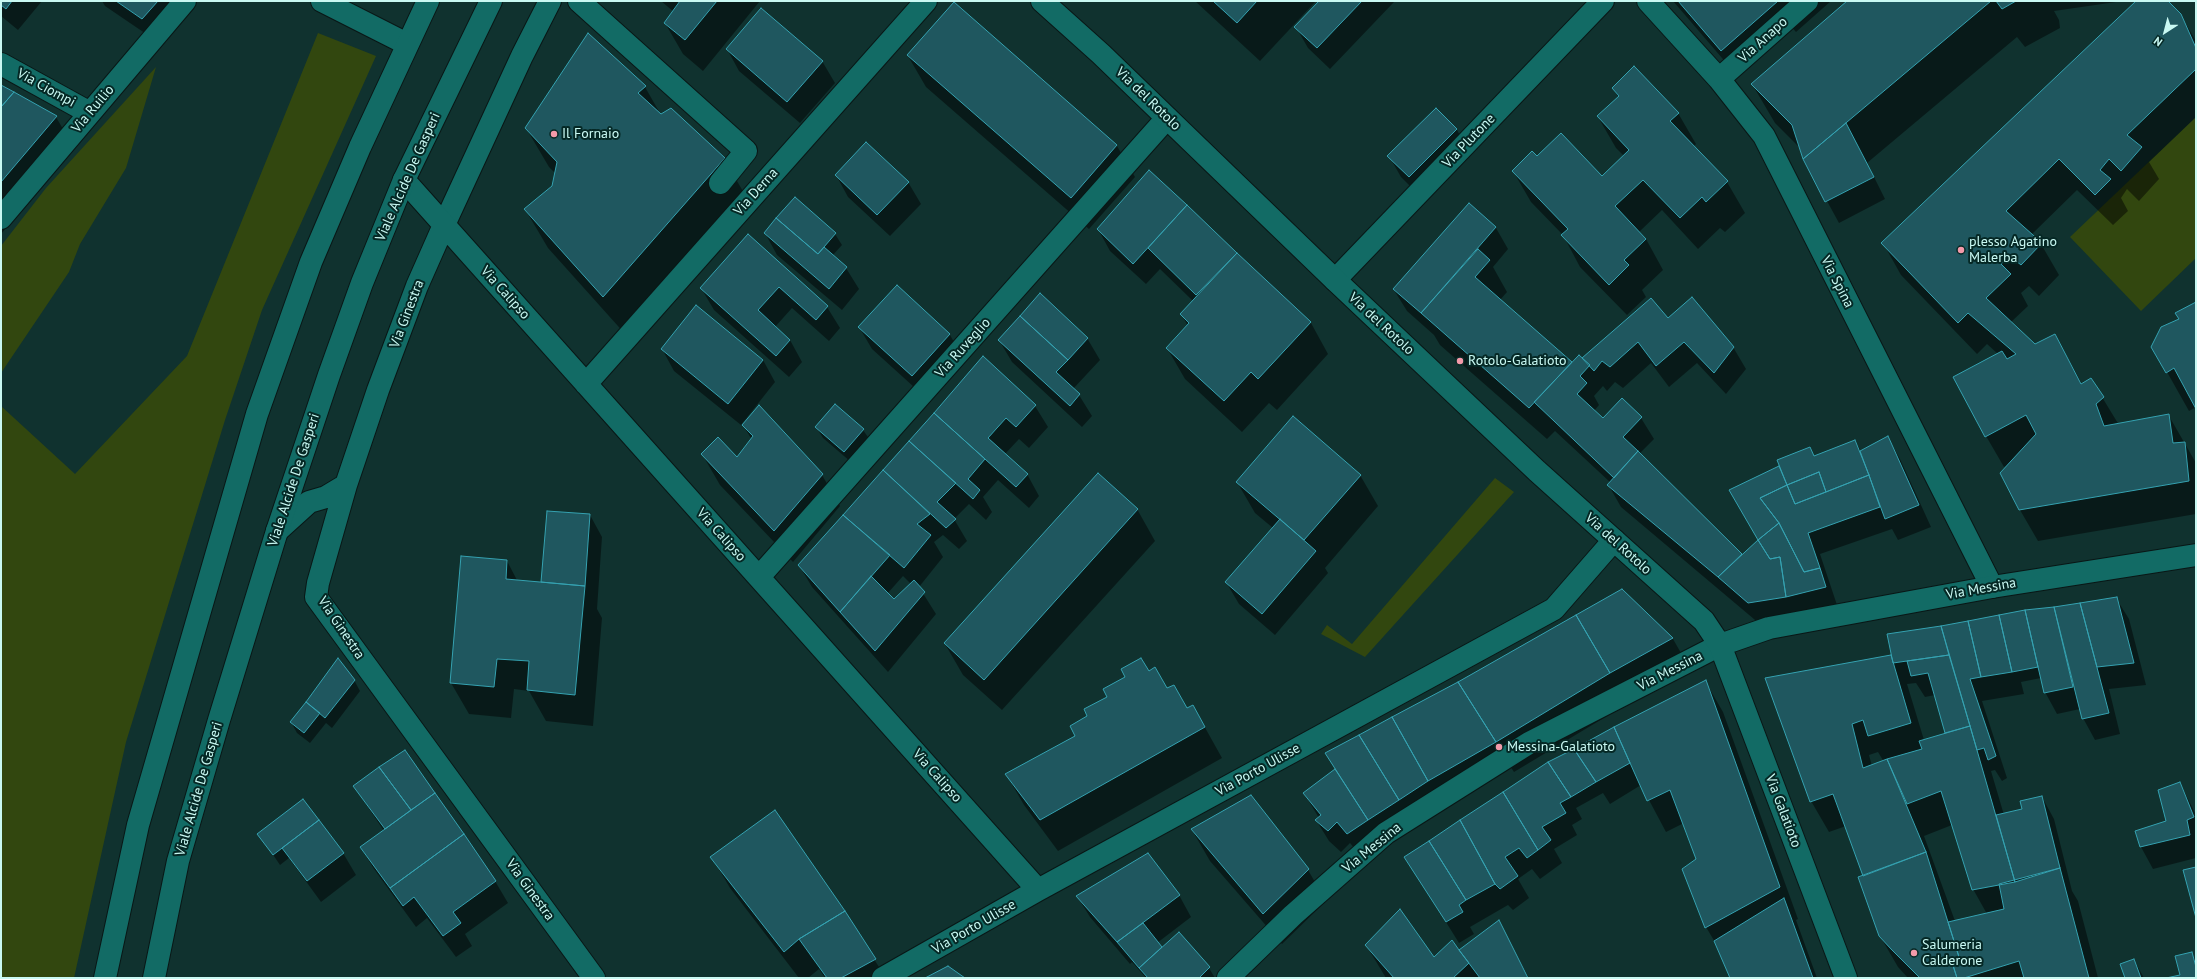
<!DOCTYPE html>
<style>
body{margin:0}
#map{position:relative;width:2197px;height:979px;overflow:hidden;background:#10322f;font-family:"PT Sans",sans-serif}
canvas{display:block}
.frame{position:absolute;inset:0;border:2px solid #c9f9f3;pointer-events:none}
.north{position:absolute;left:2145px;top:12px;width:40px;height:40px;-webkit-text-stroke:3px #052825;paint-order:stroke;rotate:216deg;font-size:11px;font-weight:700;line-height:16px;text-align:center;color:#c9f9f3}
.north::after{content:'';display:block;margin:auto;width:14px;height:18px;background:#c9f9f3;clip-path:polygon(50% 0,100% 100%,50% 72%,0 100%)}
</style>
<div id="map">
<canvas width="2197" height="979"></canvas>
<div class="frame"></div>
<div class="north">N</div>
</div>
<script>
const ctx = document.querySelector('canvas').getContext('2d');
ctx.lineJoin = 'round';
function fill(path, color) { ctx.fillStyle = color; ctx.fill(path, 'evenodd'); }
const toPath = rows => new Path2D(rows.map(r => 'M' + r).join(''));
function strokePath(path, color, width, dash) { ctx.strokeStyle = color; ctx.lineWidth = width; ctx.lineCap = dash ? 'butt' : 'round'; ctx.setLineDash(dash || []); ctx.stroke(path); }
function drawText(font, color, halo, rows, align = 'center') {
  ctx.font = font + ' "PT Sans",sans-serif'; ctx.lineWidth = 4; ctx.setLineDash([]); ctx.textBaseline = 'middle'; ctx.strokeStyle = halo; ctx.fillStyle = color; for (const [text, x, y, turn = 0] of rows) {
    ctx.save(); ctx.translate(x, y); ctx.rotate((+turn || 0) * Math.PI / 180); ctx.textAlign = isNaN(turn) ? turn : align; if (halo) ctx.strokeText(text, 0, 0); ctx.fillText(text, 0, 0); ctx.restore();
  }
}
const green = toPath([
 [318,33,376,56,262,310,225,420,126,742,74,978,1,978,1,406,75,474,187,356],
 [156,67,126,168,80,244,69,272,1,373,1,246,46,188],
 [2196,117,2196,258,2141,311,2070,237],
 [1495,478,1514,492,1365,657,1321,634,1327,625,1352,644]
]);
const shadow = toPath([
 [1,1,42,1,18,30,1,16],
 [102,1,188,1,155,40,105,6],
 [661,1,760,1,703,71,683,54,665,23,674,12],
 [1195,1,1316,1,1260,61],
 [1320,1,1393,1,1394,2,1330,69,1308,48,1296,27],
 [1673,1,1831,1,1796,32,1789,24,1734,72],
 [1849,1,2123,1,2054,11,2059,20,2060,28,2025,47,2017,37,1867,163,1885,199,1839,223,1804,159,1801,149,1775,123,1752,84],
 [2137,1,2167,1,2180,14,2196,41,2196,117,2149,162,2159,179,2139,201,2127,189,2121,198,2128,211,2113,225,2077,190,2031,235,2041,244,2059,275,2039,296,2029,286,2021,293,2028,306,2010,323,2034,346,2055,335,2082,384,2091,379,2119,425,2169,416,2196,463,2196,514,2038,541,2020,510,2009,465,2004,467,1986,436,1998,354,1987,344,1977,354,1901,275,1883,243],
 [954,3,1117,146,1135,177,1089,229,926,87,908,56],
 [727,49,822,61,835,83,800,123,739,71],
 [1,86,56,117,74,148,1,234],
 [645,87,661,115,724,159,747,198,626,335,548,248,525,209,553,187,556,174,549,167,526,128],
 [1613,88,1678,113,1696,144,1693,147,1727,182,1745,213,1725,232,1720,228,1698,249,1662,210,1639,232,1646,239,1663,270,1642,290,1646,297,1627,315,1580,267,1563,235,1531,202,1513,171,1537,158,1602,177,1624,156,1616,148,1598,117,1619,98],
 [1436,109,1457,130,1469,152,1422,198,1401,177,1389,156],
 [1149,171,1311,323,1328,354,1277,410,1269,403,1242,432,1185,379,1167,348,1188,326,1181,314,1193,301,1160,269,1146,284,1110,251,1098,229],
 [836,175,908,182,921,204,890,236,848,197],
 [795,198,835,234,842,245,832,256,846,268,859,289,842,310,777,255,765,233],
 [1469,204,1496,228,1508,249,1493,267,1507,292,1500,300,1572,363,1668,319,1733,347,1746,369,1726,394,1697,363,1669,387,1651,363,1623,388,1615,382,1607,391,1603,386,1594,396,1599,405,1594,411,1603,419,1641,418,1654,439,1639,454,1742,556,1759,540,1730,490,1781,466,1814,457,1855,441,1861,451,1888,438,1900,459,1931,527,1898,540,1892,529,1820,554,1838,608,1761,625,1621,507,1609,486,1611,483,1555,431,1547,439,1440,345,1434,335,1407,311,1394,290],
 [748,236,827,307,840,328,829,341,792,308,775,327,790,340,802,362,789,377,714,310,701,288],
 [897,286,950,335,962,356,925,397,872,349,859,327],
 [2196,303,2196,407,2189,411,2167,372,2180,320],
 [1087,338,1100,360,1073,389,1079,395,1092,416,1082,427,1012,362,999,340],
 [662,349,763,360,775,382,741,425,674,371],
 [983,358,1035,406,1048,427,1029,448,1019,439,1005,454,1027,474,1039,496,1029,508,998,480,983,497,992,512,986,520,969,504,954,519,967,541,959,549,943,535,934,542,943,557,919,587,936,614,888,672,812,587,799,565],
 [903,576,911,584,894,601,887,594],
 [743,425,822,475,840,506,793,562,720,485,702,454,737,458,752,440],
 [816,427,863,430,870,440,851,462,823,438],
 [1360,475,1378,506,1325,568,1328,573,1275,635,1239,604,1226,582,1273,528,1255,513,1237,482],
 [1137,509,1155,541,1002,710,963,675,945,644],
 [548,512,590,515,602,537,597,609,602,618,593,726,546,721,529,691,514,689,511,718,469,714,451,683,507,561,518,582,542,582],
 [1622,590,1673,639,1685,660,1627,704,1514,772,1508,763,1360,855,1350,843,1341,852,1329,841,1316,820,1319,818,1304,793,1458,683],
 [2116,598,2129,619,2146,685,2109,689,2120,734,2095,740,2083,718,2080,709,2057,714,2045,692,2041,678,2021,682,2024,694,1982,701,2007,778,2002,781,1995,770,1991,771,2004,815,2023,810,2042,797,2054,819,2072,891,2078,901,2098,978,1908,978,1898,967,1880,936,1864,876,1846,826,1829,832,1811,801,1767,679,1891,656,1893,661,1888,635],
 [2035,663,2036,663,2039,667,2039,671],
 [1916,683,1925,697,1935,695,1947,734,1924,740,1907,684],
 [1878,752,1884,762,1872,766,1869,755],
 [1952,825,1973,889,1987,914,1955,921,1924,836],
 [1148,672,1187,709,1193,706,1222,758,1058,851,1024,805,1006,774,1076,736,1089,716,1108,697],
 [354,680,360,691,332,728,326,723,310,743,297,733,291,722],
 [1705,681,1723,712,1798,919,1796,920,1817,978,1730,978,1719,949,1706,927,1697,859,1684,823,1666,832,1641,785,1610,804,1603,793,1576,808,1582,819,1572,825,1577,835,1554,849,1562,863,1540,879,1532,869,1518,879,1529,898,1513,910,1508,905,1470,927,1474,934,1459,943,1406,858,1575,749],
 [405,751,495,881,508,903,465,934,472,946,456,957,427,918,416,927,374,869,361,848,384,831,354,786],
 [2180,783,2196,815,2196,858,2153,869,2141,847,2136,832,2167,822],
 [1192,830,1308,870,1326,901,1282,944,1210,861],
 [259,834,343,853,356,875,321,902,289,858,280,865],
 [712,857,844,912,886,978,825,978,819,969,808,978,799,978,730,888],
 [1179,895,1191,917,1157,943,1162,949,1209,968,1215,978,1146,978,1132,962,1130,964,1090,917,1077,896],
 [1498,922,1529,978,1386,978,1366,945,1434,958,1465,957],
 [2192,954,2196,961,2196,978,2170,978,2181,975],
 [2134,960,2144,978,2126,978]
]);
const building = toPath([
 [1,1,12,1,6,9,1,5,1,1],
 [116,1,158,1,142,19,116,1],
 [680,1,717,1,685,40,664,23,680,1],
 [1213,1,1257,1,1237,23,1213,1],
 [1319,1,1362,1,1317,48,1294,27,1319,1],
 [1678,1,1778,1,1721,51,1678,1],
 [1847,1,1991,1,1803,159,1792,125,1751,84,1847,1],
 [1996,1,2016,1,2002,9,1996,1],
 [2136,1,2168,1,2181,14,2196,48,2196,69,2127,135,2142,147,2121,171,2109,159,2100,170,2111,179,2095,195,2059,159,2006,211,2042,243,2021,265,2010,256,2001,264,2011,274,1986,298,2035,344,2055,334,2081,384,2091,378,2104,397,2096,404,2104,426,2169,414,2173,443,2185,442,2189,481,2019,510,2000,473,2036,434,2026,415,1985,437,1953,377,2002,351,2007,359,2016,354,1968,313,1958,323,1881,243,2136,1],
 [954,2,1117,145,1071,198,907,55,954,2],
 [761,8,823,61,787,102,726,49,761,8],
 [588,33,646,86,638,93,661,114,671,108,725,158,603,297,524,209,552,186,557,162,525,128,588,33],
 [1634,66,1679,113,1670,121,1728,181,1706,202,1702,197,1680,218,1643,180,1615,206,1646,239,1624,260,1629,265,1609,285,1561,235,1568,229,1512,171,1532,151,1537,156,1561,133,1602,176,1629,150,1597,116,1619,96,1612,88,1634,66],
 [1,85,14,92,1,107,1,85],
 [14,92,57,116,1,182,1,107,14,92],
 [1436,108,1457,129,1409,177,1387,156,1436,108],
 [1846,123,1874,177,1825,202,1803,159,1846,123],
 [866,142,909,182,877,215,835,175,866,142],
 [1149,170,1187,205,1133,264,1097,229,1149,170],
 [795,197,836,233,818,254,776,218,795,197],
 [1469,203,1496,227,1421,313,1393,289,1469,203],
 [1187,205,1237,253,1196,295,1148,248,1187,205],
 [776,218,818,254,824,247,847,267,829,289,764,233,776,218],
 [748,234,828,306,816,320,779,287,758,310,790,340,776,356,700,288,748,234],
 [1478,249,1490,260,1475,277,1572,362,1529,408,1421,313,1478,249],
 [1237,253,1311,322,1258,379,1251,372,1224,401,1166,348,1189,323,1180,314,1237,253],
 [897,285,950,334,912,376,858,327,897,285],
 [1040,293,1088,338,1068,360,1020,316,1040,293],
 [1692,297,1734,347,1714,373,1684,342,1656,366,1638,342,1610,367,1602,361,1594,371,1582,358,1651,298,1668,318,1692,297],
 [2196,302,2196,409,2174,368,2166,373,2151,347,2161,327,2179,319,2175,313,2196,302],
 [696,305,763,360,728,404,661,349,696,305],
 [1020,316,1068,360,1056,372,1080,394,1070,406,998,340,1020,316],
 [1579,355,1590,365,1580,376,1587,383,1577,394,1603,418,1622,398,1642,417,1623,437,1638,451,1614,478,1534,402,1579,355],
 [983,356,1036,405,1016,427,1006,418,988,438,1028,474,1016,487,934,413,983,356],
 [835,404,864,429,844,452,815,427,835,404],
 [759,405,823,474,774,531,701,454,718,437,737,457,753,436,742,425,759,405],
 [934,413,985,459,968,479,980,490,973,499,909,441,934,413],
 [1293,416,1361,475,1304,540,1236,482,1293,416],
 [1888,436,1919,505,1885,519,1860,451,1888,436],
 [1855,440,1869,475,1826,492,1819,472,1787,485,1777,460,1810,447,1814,456,1855,440],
 [909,441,956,483,937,502,956,519,946,528,883,470,909,441],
 [1638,451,1742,554,1718,577,1607,485,1638,451],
 [1779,466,1787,485,1760,498,1779,523,1758,540,1729,490,1779,466],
 [883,470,930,514,917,524,931,535,904,568,843,515,883,470],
 [1819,472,1826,492,1795,504,1787,485,1819,472],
 [1098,473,1138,509,984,680,944,643,1098,473],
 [1869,475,1880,507,1808,533,1820,568,1804,572,1779,523,1760,498,1787,485,1795,504,1869,475],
 [547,511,590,514,585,586,541,582,547,511],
 [843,515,890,555,840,612,798,565,843,515],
 [1280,519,1316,551,1262,614,1225,582,1280,519],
 [1779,523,1804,572,1820,568,1826,587,1786,597,1780,557,1770,559,1758,540,1779,523],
 [1758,540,1770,559,1780,557,1786,597,1748,603,1718,577,1758,540],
 [461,556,507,560,506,579,585,586,575,695,527,690,529,661,497,659,494,687,450,683,461,556],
 [871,576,894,599,914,580,925,592,875,651,840,612,871,576],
 [1622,589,1673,638,1610,673,1576,615,1622,589],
 [2117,597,2134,663,2097,667,2080,603,2117,597],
 [2080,603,2109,713,2082,719,2054,607,2080,603],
 [2054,607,2073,687,2044,693,2025,610,2054,607],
 [2025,610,2038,667,2012,672,1999,615,2025,610],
 [1576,615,1610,673,1496,742,1458,682,1576,615],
 [1999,615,2012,672,1981,677,1968,621,1999,615],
 [1968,621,1981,677,1970,679,1996,756,1988,760,1984,748,1977,750,1941,626,1968,621],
 [1941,626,1949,655,1893,663,1887,634,1941,626],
 [1891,655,1911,723,1868,736,1863,720,1852,724,1863,768,1887,759,1926,852,1863,876,1833,794,1810,802,1765,678,1891,655],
 [1949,655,1970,726,1945,733,1928,673,1911,676,1907,661,1949,655],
 [338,658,355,680,325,718,306,702,338,658],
 [1141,658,1149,671,1155,667,1167,688,1174,685,1187,708,1193,705,1205,727,1040,820,1005,774,1075,736,1070,726,1087,716,1084,709,1107,697,1103,689,1125,677,1121,669,1141,658],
 [1706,680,1780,887,1705,928,1682,869,1696,859,1670,790,1647,801,1614,727,1706,680],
 [1458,682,1496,742,1428,781,1392,717,1458,682],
 [306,702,320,713,304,733,290,722,306,702],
 [1392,717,1428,781,1399,800,1359,735,1392,717],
 [1970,726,2015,882,1972,890,1941,791,1907,804,1887,759,1922,749,1919,741,1970,726],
 [1614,727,1630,763,1596,782,1574,749,1614,727],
 [1359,735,1399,800,1368,820,1325,753,1359,735],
 [1574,749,1596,782,1571,797,1548,762,1574,749],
 [405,750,435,793,411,810,379,767,405,750],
 [1548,762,1571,797,1560,803,1566,813,1542,827,1551,840,1538,850,1503,792,1548,762],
 [379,767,411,810,385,829,353,786,379,767],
 [1335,769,1368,820,1347,834,1337,822,1328,831,1315,820,1321,815,1303,793,1335,769],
 [2180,782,2194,817,2187,820,2190,835,2140,847,2135,831,2166,821,2158,790,2180,782],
 [1503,792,1538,850,1527,858,1519,848,1505,857,1518,876,1500,889,1495,884,1460,820,1503,792],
 [435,793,464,834,390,888,360,847,435,793],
 [1251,795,1309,869,1263,914,1191,829,1251,795],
 [2042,796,2060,868,2015,882,1996,815,2022,809,2020,801,2042,796],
 [303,799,319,820,273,855,257,834,303,799],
 [775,810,845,911,799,939,784,952,710,857,775,810],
 [319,820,344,853,307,881,282,848,319,820],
 [1460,820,1495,884,1466,900,1429,841,1460,820],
 [464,834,496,881,453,912,461,923,443,936,414,897,403,906,390,888,464,834],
 [1429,841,1466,900,1459,905,1463,912,1446,922,1404,857,1429,841],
 [1926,852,1959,957,1951,959,1957,978,1920,978,1891,949,1879,936,1858,877,1926,852],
 [1148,853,1180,895,1117,942,1076,896,1148,853],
 [2196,867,2196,918,2183,870,2196,867],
 [2060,868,2089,978,2024,978,2019,961,1964,978,1957,978,1951,959,1959,957,1948,922,2004,909,1999,884,2060,868],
 [1784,898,1813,978,1730,978,1714,941,1784,898],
 [1400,909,1434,957,1452,940,1459,950,1469,963,1453,978,1394,978,1365,945,1400,909],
 [845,911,876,959,841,978,827,978,799,939,845,911],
 [1499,920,1528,978,1480,978,1459,950,1499,920],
 [1143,923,1162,947,1139,968,1117,942,1143,923],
 [1179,932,1210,967,1199,978,1148,978,1139,968,1179,932],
 [2192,952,2196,967,2196,978,2166,978,2180,975,2175,956,2192,952],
 [2134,959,2141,978,2125,978,2120,964,2134,959],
 [948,966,965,978,925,978,948,966]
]);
const service = toPath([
 [579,1,746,151,720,183],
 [444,225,522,56,550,1]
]);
const minor = toPath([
 [322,1,407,44],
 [1648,1,1719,79,1764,136,1992,587],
 [1,64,90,113],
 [1719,79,1807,1],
 [404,180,1038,890],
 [1,218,185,1],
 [444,225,417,286,378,390,346,485,318,583,316,597,594,978],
 [1335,280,1603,1],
 [586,384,926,1],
 [277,531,309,502,326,497,346,485],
 [759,577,1167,118],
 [883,978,1038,890,1554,609,1614,540],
 [1228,978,1293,915,1386,833,1529,743,1720,645]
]);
const tertiary = toPath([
 [105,978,138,825,257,414,311,262,360,147,428,1]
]);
const secondary = toPath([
 [1042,1,1101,54,1335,280,1537,471,1704,621,1720,645,1731,674,1846,978],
 [1720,645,1769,628,1992,587,2196,555],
 [154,978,178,861,219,720,277,531,329,375,362,283,404,180,491,1]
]);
const markers = [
 [554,134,4,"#f39aaa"],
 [1961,250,4,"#f39aaa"],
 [1460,361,4,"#f39aaa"],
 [1499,747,4,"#f39aaa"],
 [1914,953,4,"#f39aaa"]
];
const streetNames = [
 ["Via Anapo",1763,40,-42],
 ["Via Ciompi",46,88,29],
 ["Via del Rotolo",1148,99,44],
 ["Via Ruilio",93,109,-50],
 ["Via Plutone",1469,141,-46],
 ["Viale Alcide De Gasperi",408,177,-66],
 ["Via Derna",756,192,-48],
 ["Via Spina",1837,282,63],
 ["Via Calipso",505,293,48],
 ["Via Ginestra",407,314,-69],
 ["Via del Rotolo",1381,324,43],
 ["Via Ruveglio",963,348,-48],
 ["Viale Alcide De Gasperi",294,480,-72],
 ["Via Calipso",721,535,48],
 ["Via del Rotolo",1618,544,42],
 ["Via Messina",1981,589,-10],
 ["Via Ginestra",341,628,56],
 ["Via Messina",1670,671,-27],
 ["Via Porto Ulisse",1258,770,-29],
 ["Via Calipso",937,776,48],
 ["Viale Alcide De Gasperi",199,789,-74],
 ["Via Galatioto",1783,811,69],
 ["Via Messina",1372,848,-39],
 ["Via Ginestra",530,890,54],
 ["Via Porto Ulisse",974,927,-30]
];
const poiNames = [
 ["Il Fornaio",562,134],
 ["plesso Agatino",1969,242],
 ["Malerba",1969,258],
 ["Rotolo-Galatioto",1468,361],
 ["Messina-Galatioto",1507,747],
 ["Salumeria",1922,945],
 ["Calderone",1922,961]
];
fill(green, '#32470f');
fill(shadow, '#0007');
fill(building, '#1f575f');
strokePath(building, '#35a2b1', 1);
strokePath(service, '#091716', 24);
strokePath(minor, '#091716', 24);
strokePath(tertiary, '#091716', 24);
strokePath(secondary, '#091716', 24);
strokePath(service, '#126b65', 22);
strokePath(minor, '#126b65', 22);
strokePath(tertiary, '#126b65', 22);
strokePath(secondary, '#126b65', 22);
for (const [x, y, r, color] of markers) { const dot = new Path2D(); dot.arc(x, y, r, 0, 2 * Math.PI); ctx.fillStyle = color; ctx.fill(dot); strokePath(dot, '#052825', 1.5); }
drawText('14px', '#c9f9f3', '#052825', streetNames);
drawText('14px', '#c9f9f3', '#052825', poiNames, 'left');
</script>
